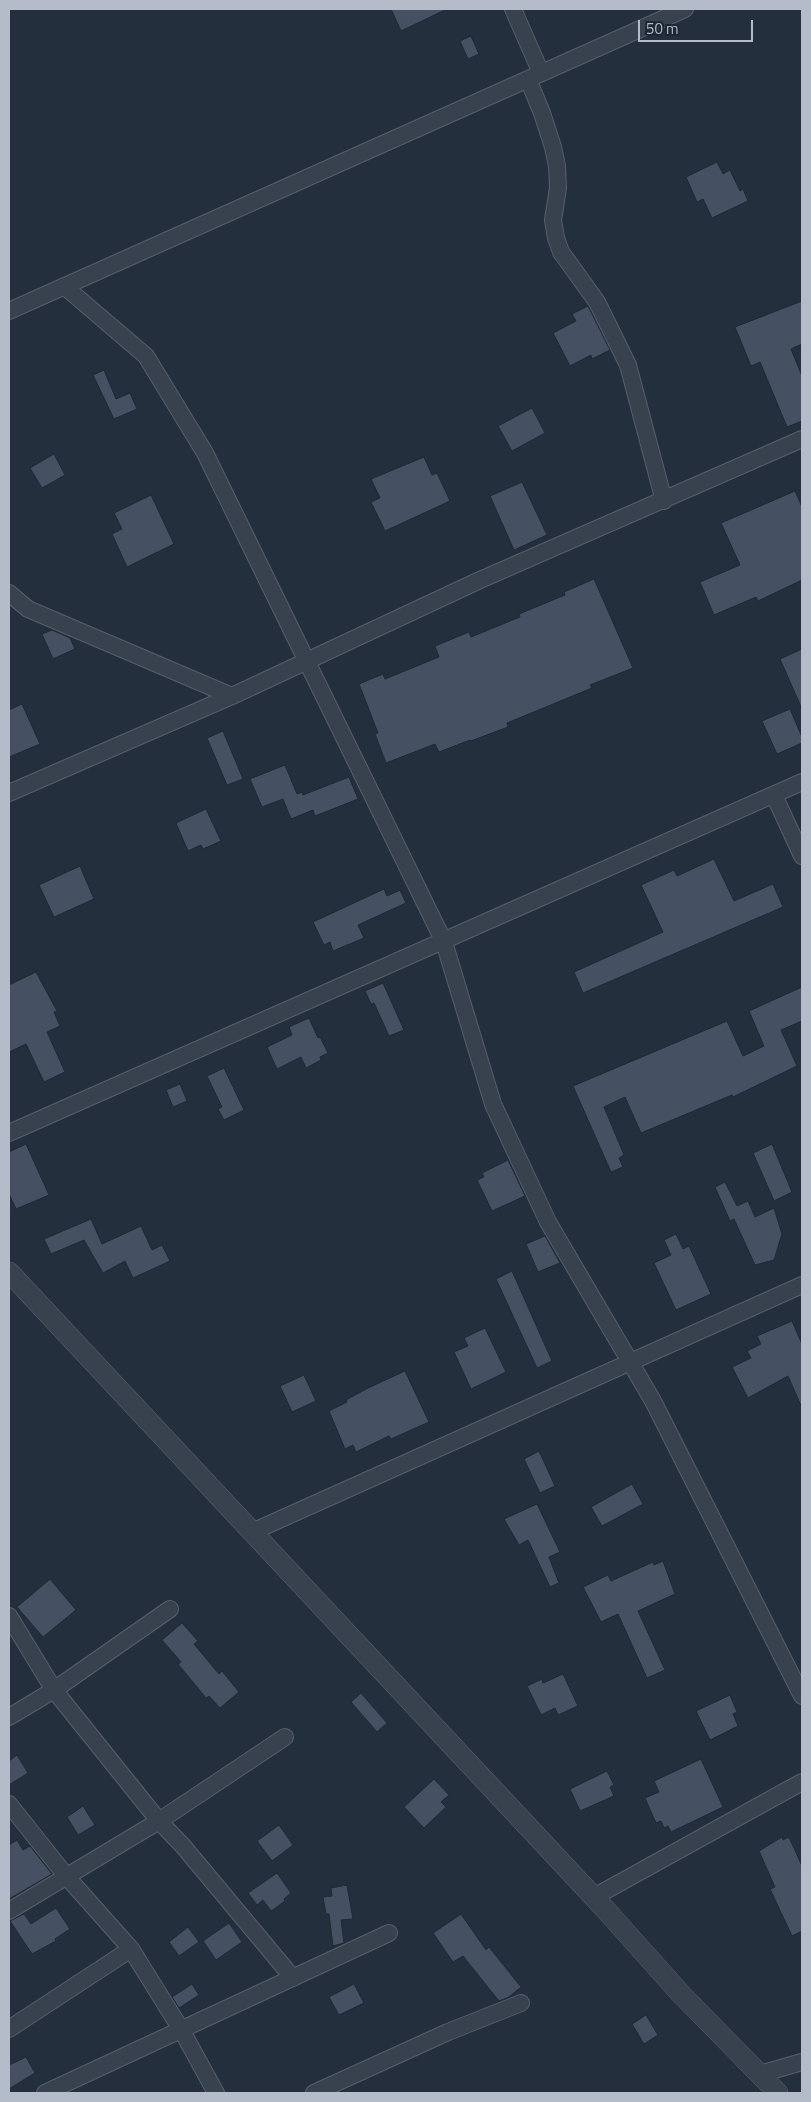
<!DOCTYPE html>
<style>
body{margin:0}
#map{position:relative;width:811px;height:2102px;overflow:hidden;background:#242f3e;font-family:"Titillium Web",sans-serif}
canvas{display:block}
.frame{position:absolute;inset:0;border:10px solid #b4bcc9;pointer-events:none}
.scale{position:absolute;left:638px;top:20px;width:115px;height:22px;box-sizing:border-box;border:2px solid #b4bcc9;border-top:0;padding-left:6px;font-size:15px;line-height:18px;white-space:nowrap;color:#b4bcc9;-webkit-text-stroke:4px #1d2633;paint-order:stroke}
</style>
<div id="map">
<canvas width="811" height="2102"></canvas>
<div class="frame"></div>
<div class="scale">50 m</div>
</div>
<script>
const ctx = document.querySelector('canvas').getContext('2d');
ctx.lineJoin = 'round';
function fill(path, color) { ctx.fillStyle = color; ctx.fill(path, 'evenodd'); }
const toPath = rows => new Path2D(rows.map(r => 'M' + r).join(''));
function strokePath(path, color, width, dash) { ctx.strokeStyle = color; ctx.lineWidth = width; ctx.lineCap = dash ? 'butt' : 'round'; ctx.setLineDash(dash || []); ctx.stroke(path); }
const building = toPath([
 [391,9,447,9,401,31,391,9],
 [471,36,479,54,468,59,460,41,471,36],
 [717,162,723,174,730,170,740,191,743,189,748,201,712,218,703,199,697,202,686,177,717,162],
 [802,301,802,344,791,349,802,376,802,421,787,427,760,362,751,366,735,327,802,301],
 [588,306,610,350,592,359,591,355,570,366,553,333,576,321,572,314,588,306],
 [104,370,116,399,130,393,137,409,114,419,93,375,104,370],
 [532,408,545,433,512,451,498,426,532,408],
 [54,454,65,475,42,488,30,468,54,454],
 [424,457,432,475,437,473,450,501,385,531,371,502,380,498,371,479,424,457],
 [522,482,547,535,514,550,490,496,522,482],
 [795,491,802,507,802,580,758,601,756,597,714,615,700,582,740,565,721,523,795,491],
 [151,495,174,544,127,567,112,534,122,529,114,513,151,495],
 [594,579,633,668,590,685,592,688,507,723,508,727,471,741,470,740,439,752,435,744,386,763,375,734,378,733,359,684,383,674,385,679,439,657,435,646,469,632,471,637,520,617,519,614,565,595,564,592,594,579],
 [52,630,70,638,75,649,53,659,42,634,52,630],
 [802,649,802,709,780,659,802,649],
 [22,704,40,744,9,757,9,710,22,704],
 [790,709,802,737,802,743,777,754,762,721,790,709],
 [223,731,243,779,227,785,207,738,223,731],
 [285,765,297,794,302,792,303,795,349,777,358,799,315,816,313,810,291,819,283,799,262,807,250,779,285,765],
 [206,809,221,841,203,849,201,845,188,851,176,823,206,809],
 [714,859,734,901,773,884,783,907,583,993,574,972,663,932,641,885,674,870,677,876,714,859],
 [80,866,94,899,54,917,39,885,80,866],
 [384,889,387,896,400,890,406,903,358,925,364,938,333,951,330,942,324,945,313,922,384,889],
 [36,972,57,1011,54,1012,60,1026,47,1032,65,1072,44,1082,26,1044,9,1052,9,985,36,972],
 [383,983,404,1030,389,1036,374,1003,371,1004,365,991,383,983],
 [802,987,802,1021,781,1030,797,1066,733,1097,732,1095,641,1133,625,1097,604,1107,624,1155,619,1158,623,1167,611,1172,573,1086,727,1021,743,1056,764,1046,749,1011,802,987],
 [309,1018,318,1038,320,1037,328,1053,320,1057,321,1060,306,1068,301,1057,277,1069,267,1047,292,1035,289,1027,309,1018],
 [224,1068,244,1110,224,1120,218,1109,222,1107,207,1076,224,1068],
 [180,1084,187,1101,173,1107,166,1090,180,1084],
 [26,1144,49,1195,16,1209,9,1194,9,1152,26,1144],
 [772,1144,792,1192,774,1201,753,1153,772,1144],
 [508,1160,525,1196,492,1211,477,1180,484,1177,482,1173,508,1160],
 [725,1182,737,1206,748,1201,755,1217,774,1208,782,1234,774,1260,755,1265,734,1219,730,1221,715,1187,725,1182],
 [91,1219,102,1244,141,1226,152,1250,162,1245,170,1261,133,1278,125,1261,103,1273,84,1240,51,1254,44,1239,91,1219],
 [676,1234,683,1249,689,1246,711,1294,676,1310,654,1263,671,1255,664,1240,676,1234],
 [545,1236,560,1263,538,1272,526,1244,545,1236],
 [512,1271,552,1361,537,1368,496,1279,512,1271],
 [792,1321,802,1344,802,1408,788,1376,748,1398,732,1367,751,1358,747,1351,761,1344,757,1336,792,1321],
 [485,1328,506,1372,471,1389,454,1352,468,1346,464,1338,485,1328],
 [405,1371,429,1422,391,1439,389,1436,356,1452,353,1445,345,1449,329,1411,347,1402,346,1400,368,1388,405,1371],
 [304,1375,316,1401,292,1412,280,1386,304,1375],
 [539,1451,555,1486,540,1493,524,1459,539,1451],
 [632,1484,643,1504,602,1526,591,1507,632,1484],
 [537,1504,560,1552,549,1557,559,1583,550,1587,528,1540,519,1545,504,1519,537,1504],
 [663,1561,675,1594,638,1611,665,1670,647,1678,618,1614,601,1622,583,1587,608,1575,611,1581,653,1562,654,1565,663,1561],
 [50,1579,76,1610,43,1637,17,1607,50,1579],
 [182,1623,198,1641,194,1644,219,1674,222,1671,239,1692,220,1708,209,1696,206,1698,178,1664,181,1662,162,1640,182,1623],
 [563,1674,578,1706,558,1715,555,1708,541,1715,527,1686,542,1679,543,1683,563,1674],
 [361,1693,387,1723,377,1732,351,1702,361,1693],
 [730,1695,737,1712,733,1714,738,1726,710,1740,696,1711,730,1695],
 [17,1755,28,1773,9,1785,9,1761,17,1755],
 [701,1759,723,1807,671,1832,668,1826,664,1828,661,1821,656,1823,645,1798,659,1792,654,1781,701,1759],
 [607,1771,614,1785,610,1787,614,1796,580,1811,570,1789,607,1771],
 [434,1779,449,1795,441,1802,446,1807,424,1828,404,1807,434,1779],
 [83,1806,95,1825,78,1835,67,1817,83,1806],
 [279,1825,293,1845,272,1861,257,1841,279,1825],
 [782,1837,783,1840,789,1837,802,1866,802,1931,792,1936,770,1889,775,1887,759,1851,782,1837],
 [17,1840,23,1850,30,1846,52,1874,9,1899,9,1845,17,1840],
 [277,1873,291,1893,284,1899,285,1901,271,1911,263,1900,257,1905,248,1893,277,1873],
 [347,1885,353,1919,341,1920,344,1943,333,1946,329,1914,326,1914,323,1897,332,1896,331,1888,347,1885],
 [56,1908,70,1929,55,1939,56,1941,32,1954,10,1921,24,1914,31,1924,56,1908],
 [461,1914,486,1950,489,1947,521,1987,509,1997,499,2001,463,1956,453,1962,433,1933,461,1914],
 [229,1923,242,1942,216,1960,203,1941,229,1923],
 [188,1927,199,1942,179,1956,169,1942,188,1927],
 [192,1984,199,1995,179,2008,172,1997,192,1984],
 [354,1984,364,2003,339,2015,329,1997,354,1984],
 [646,2015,658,2035,644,2044,632,2024,646,2015],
 [26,2057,35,2073,9,2089,9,2065,26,2057]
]);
const minor = toPath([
 [513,9,541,73],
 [528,79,542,113,553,147,557,166,558,188,553,220,556,238,561,252,597,302,628,365,664,501],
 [64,286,146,356,205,453,444,942,493,1104,548,1222,653,1401,802,1696],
 [9,311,685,9],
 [9,593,28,609,232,696],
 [9,793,232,696,480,580,802,439],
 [774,795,802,856],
 [9,1133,802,782],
 [252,1532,802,1285],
 [9,1616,54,1690,159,1821,183,1846,293,1978],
 [9,1717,54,1690,170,1609],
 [9,1804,67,1877,131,1949,182,2031,216,2093],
 [594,1897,802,1782],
 [9,1911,159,1821,285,1737],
 [9,2029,131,1949],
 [760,2074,802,2062],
 [45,2093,389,1933],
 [314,2093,448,2032,521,2003]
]);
const tertiary = toPath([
 [9,1272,605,1909,680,1993,778,2093]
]);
fill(building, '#455162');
strokePath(building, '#1f2835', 1);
strokePath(minor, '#565f6c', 18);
strokePath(tertiary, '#565f6c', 21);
strokePath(minor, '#38414e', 16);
strokePath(tertiary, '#38414e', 20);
</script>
